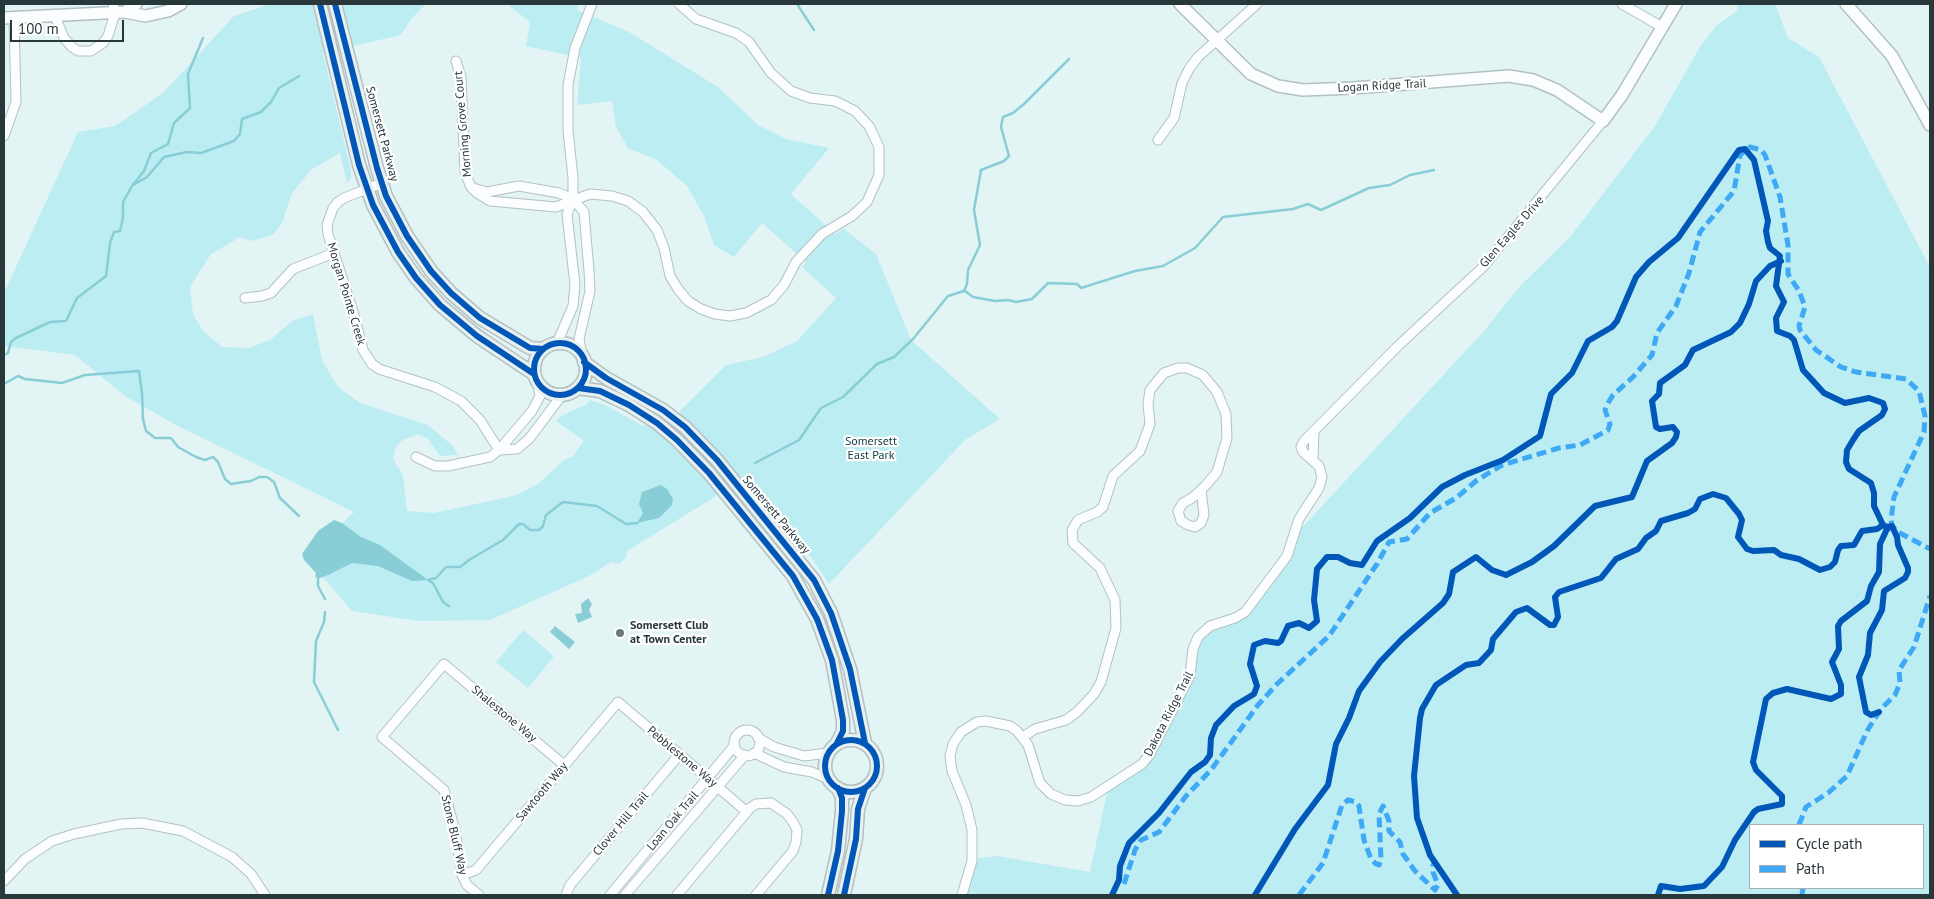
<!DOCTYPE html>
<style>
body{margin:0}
#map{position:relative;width:1934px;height:899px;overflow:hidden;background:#e3f4f5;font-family:"PT Sans",sans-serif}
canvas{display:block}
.frame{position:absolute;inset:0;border:5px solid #283739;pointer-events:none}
.legend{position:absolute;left:1749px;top:824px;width:175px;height:65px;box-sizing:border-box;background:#fff;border:1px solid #a9afb0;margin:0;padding:6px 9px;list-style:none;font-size:15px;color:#283739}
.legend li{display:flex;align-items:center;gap:10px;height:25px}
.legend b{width:25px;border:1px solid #a9afb0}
.scale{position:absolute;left:10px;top:20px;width:114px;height:22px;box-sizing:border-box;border:2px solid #283739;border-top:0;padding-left:6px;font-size:15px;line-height:18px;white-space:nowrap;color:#283739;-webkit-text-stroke:4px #fff;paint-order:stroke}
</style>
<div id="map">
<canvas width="1934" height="899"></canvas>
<div class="frame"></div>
<ul class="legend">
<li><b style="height:6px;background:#0057b8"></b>Cycle path</li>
<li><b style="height:6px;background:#3fa9f5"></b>Path</li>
</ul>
<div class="scale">100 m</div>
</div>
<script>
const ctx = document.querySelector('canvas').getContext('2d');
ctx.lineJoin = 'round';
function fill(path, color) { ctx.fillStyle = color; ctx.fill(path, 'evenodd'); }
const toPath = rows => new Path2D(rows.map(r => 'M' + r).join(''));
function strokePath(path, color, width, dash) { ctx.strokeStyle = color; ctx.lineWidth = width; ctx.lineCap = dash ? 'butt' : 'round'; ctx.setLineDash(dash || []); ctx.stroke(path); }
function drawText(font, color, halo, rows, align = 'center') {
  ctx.font = font + ' "PT Sans",sans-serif'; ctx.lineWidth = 4.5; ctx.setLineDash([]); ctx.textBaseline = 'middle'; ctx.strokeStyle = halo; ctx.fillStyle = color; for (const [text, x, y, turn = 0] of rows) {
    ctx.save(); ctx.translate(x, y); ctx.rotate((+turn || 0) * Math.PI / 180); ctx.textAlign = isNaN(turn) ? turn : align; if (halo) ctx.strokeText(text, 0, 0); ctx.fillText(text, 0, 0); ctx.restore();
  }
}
const green = toPath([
 [270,4,426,4,412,18,401,35,323,53,351,170,351,179,347,183,340,153,311,170,292,193,282,223,273,235,251,241,240,237,211,254,190,287,193,314,203,331,222,347,249,348,270,340,292,321,313,314,322,360,338,387,360,403,428,425,453,446,458,455,440,456,428,439,418,434,401,441,395,449,393,459,403,475,407,511,434,513,517,495,538,484,564,460,572,457,584,441,556,421,561,416,587,404,590,400,605,405,643,426,645,424,661,435,682,409,726,365,763,357,797,341,836,298,802,267,806,262,762,223,734,257,714,245,704,216,687,186,657,160,628,148,616,127,612,101,577,105,581,58,526,46,530,22,507,4,579,4,577,10,629,32,718,87,758,125,786,139,829,148,791,194,835,234,844,229,876,254,911,340,1000,419,965,440,829,584,796,535,747,477,627,551,626,557,620,563,615,564,611,562,589,576,490,620,419,621,352,611,306,558,354,512,178,426,125,396,75,355,4,346,4,293,78,132,115,126,163,93,234,16],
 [1737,4,1775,4,1788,38,1819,57,1930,267,1930,895,966,895,978,858,997,856,1090,872,1107,792,1148,762,1202,636,1215,627,1239,621,1298,532,1484,331,1520,286,1570,237,1655,126,1701,45,1717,25,1737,11],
 [1750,825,1923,825,1923,888,1750,888],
 [523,630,554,656,528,688,496,662]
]);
const water = toPath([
 [661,485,667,489,673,499,672,505,659,518,637,523,643,513,639,504,642,492],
 [334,520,342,523,361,537,380,545,428,580,412,581,378,566,352,563,328,575,320,578,315,577,316,573,304,560,302,554,318,531],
 [588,598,592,604,589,610,592,617,578,623,575,614,582,613,581,604],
 [555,626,575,642,569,649,550,632]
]);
const stream = toPath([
 [797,4,814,30],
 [133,185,147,177,164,157,187,152,201,153,234,141,240,134,242,119,261,112,271,102,279,88,299,76],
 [965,291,973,297,995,301,1008,300,1016,302,1032,299,1048,283,1077,284,1081,288,1135,271,1163,266,1195,248,1223,217,1293,209,1308,204,1321,210,1369,188,1390,185,1410,175,1434,170],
 [4,355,8,353,11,342,16,338,50,322,66,321,77,298,106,276,110,243,114,232,120,231,123,218,123,202,132,186,144,171,151,153,168,144,174,123,190,108,188,74,203,38],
 [4,384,18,376,25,379,62,383,85,375,139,371,142,393,143,419,146,431,155,438,171,438,178,447,196,457,205,460,213,457,218,462,225,479,231,484,251,481,259,477,267,477,274,482,280,498,299,516],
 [755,463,799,440,821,408,843,397,877,364,894,357,913,339,948,296,964,291,967,284,968,270,980,245,974,210,981,170,1004,161,1009,156,1001,127,1003,117,1013,113,1024,104,1069,59],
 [318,577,318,586,325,599],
 [428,580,436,578,446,567,460,567,469,560,503,540,519,524,523,524,530,530,539,530,543,526,546,515,563,502,597,506,626,524,637,523],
 [428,580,433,583,443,602,449,606],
 [325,612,324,622,316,641,314,682,338,730]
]);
const minor = toPath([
 [1622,4,1662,27],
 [55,16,64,38,72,47,78,51,91,51,103,43,108,36,115,13,113,4],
 [456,61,461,77,465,173,471,187,477,193,490,201,556,207,590,194,612,196,628,201,643,212,657,230,664,248,670,276,678,289,688,301,701,309,715,314,730,316,746,313,771,300,784,285,796,262,822,234,852,216,867,202,879,175,879,147,869,126,855,111,835,101,810,98,791,91,771,73,749,42,736,33,696,19,679,4],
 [4,136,16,102,14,18],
 [1158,140,1174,118,1182,83,1189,69,1198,57,1257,4],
 [382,183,344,198,338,202,333,208,327,225,328,234,354,315,363,350,372,364,379,369,435,387,461,401,480,420,499,450],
 [473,188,487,192,519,186,559,193,573,199],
 [573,199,584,212,589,271,590,291,579,339,582,355],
 [245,298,262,296,271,293,293,269,334,253],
 [557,343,573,306,575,285,567,214,573,199,573,178,568,130,568,85,575,48,592,4],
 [499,450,517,449,529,439,562,395],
 [416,457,435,466,448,466,490,457,499,450,532,411,540,396,538,384],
 [1313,459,1314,432],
 '734 743a13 13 0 1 1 26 0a13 13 0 1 1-26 0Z',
 [1023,737,1035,729,1066,720,1077,712,1094,694,1101,682,1116,628,1115,600,1100,568,1073,543,1072,530,1078,520,1097,512,1103,507,1113,476,1140,451,1150,424,1148,404,1150,390,1164,373,1178,368,1187,368,1203,375,1217,392,1226,414,1227,438,1217,472,1206,485,1201,490,1192,498,1183,503,1178,511,1181,521,1188,525,1195,527,1201,523,1204,515,1201,490],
 [758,738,774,747,804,756,828,753],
 [754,753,784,767,812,772,828,779],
 [462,875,476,870,618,702,747,812],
 [4,881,25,859,52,841,74,834,121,824,142,823,183,831,232,857,251,874,265,895],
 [479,895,467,885,462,875,455,831,444,790,382,737,444,664,564,765],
 [566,895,570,885,679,755],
 [610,895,734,746],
 [625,895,745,755],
 [677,895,750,808,756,804,771,803,787,814,793,822,797,830,796,842,793,851,756,895],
 [962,895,972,861,972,830,966,805,952,771,950,756,953,744,961,732,977,722,986,721,1010,726,1017,731,1028,745,1040,783,1051,794,1065,800,1078,801,1091,797,1142,764,1150,754,1190,675,1193,649,1198,637,1210,626,1235,618,1245,612,1287,556,1299,519,1319,488,1322,477,1319,466,1303,452,1301,447,1304,441,1399,345,1483,267,1603,121]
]);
const tertiary = toPath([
 [1180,4,1251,74,1278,86,1303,90,1353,88,1509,76,1533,80,1557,90,1603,121,1622,95,1676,4],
 [1846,4,1892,56,1930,125],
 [125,12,136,4],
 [4,18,125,12,145,16,168,11,181,4]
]);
const secondary = toPath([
 [320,4,359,165,373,205,398,252,416,278,440,305,477,336,534,374],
 [335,4,377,168,386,196,407,236,431,271,451,293,480,318,530,348,543,349],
 '534 369a26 26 0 1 1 52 0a26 26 0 1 1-52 0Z',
 [584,362,606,378,663,410,685,427,717,460,814,580,831,613,850,669,865,743],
 [578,388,600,391,629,405,657,423,677,440,709,473,793,576,817,619,832,660,843,720,843,731,837,743],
 '825 766a26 26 0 1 1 52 0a26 26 0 1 1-52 0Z',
 [828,895,838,851,842,811,842,798,838,788],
 [844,895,856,839,858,809,865,788]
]);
const quiet = toPath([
 [1799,825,1806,807,1828,793,1847,776,1867,731,1881,709,1895,695,1900,683,1899,670,1914,647,1930,596],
 [1124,884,1135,850,1141,840,1159,832,1186,796,1211,770,1258,705,1277,684,1329,636,1377,564,1389,542,1407,539,1430,513,1456,498,1476,481,1502,465,1559,448,1580,445,1608,430,1610,424,1605,410,1608,403,1613,395,1633,377,1652,355,1657,333,1676,306,1689,273,1700,232,1734,191,1740,155,1750,147,1761,150,1765,155,1780,197,1788,245,1788,274,1799,291,1805,307,1799,326,1800,330,1816,350,1841,367,1856,372,1906,379,1919,391,1925,416,1924,432,1894,497,1891,520,1892,526,1898,532,1930,549],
 [1299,895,1323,863,1342,805,1348,800,1356,802,1359,806,1364,840,1371,859,1376,864,1379,865,1381,860,1379,814,1383,806,1389,821,1389,831,1400,842,1403,854,1415,871,1435,890,1438,885,1433,872,1433,865,1435,864],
 [1802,895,1803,888]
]);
const cycleway = toPath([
 [320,4,359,165,373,205,398,252,416,278,440,305,477,336,534,374],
 [335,4,377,168,386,196,407,236,431,271,451,293,480,318,530,348,543,349],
 '534 369a26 26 0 1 1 52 0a26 26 0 1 1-52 0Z',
 [584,362,606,378,663,410,685,427,717,460,814,580,831,613,850,669,865,743],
 [578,388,600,391,629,405,657,423,677,440,709,473,793,576,817,619,832,660,843,720,843,731,837,743],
 [1879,712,1871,715,1866,712,1859,677,1868,655,1870,633,1882,610,1884,591,1905,578,1908,572,1908,568,1898,545,1897,537,1892,526],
 '825 766a26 26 0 1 1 52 0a26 26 0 1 1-52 0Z',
 [828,895,838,851,842,811,842,798,838,788],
 [844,895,856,839,858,809,865,788],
 [1112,895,1119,880,1120,866,1129,843,1159,813,1191,772,1205,762,1210,755,1211,738,1216,725,1234,706,1254,694,1257,686,1250,664,1254,645,1265,641,1278,643,1281,641,1288,626,1299,623,1309,628,1317,621,1314,600,1317,569,1327,557,1338,557,1350,563,1362,565,1377,541,1410,518,1442,487,1465,475,1503,460,1540,436,1551,394,1572,373,1588,341,1612,327,1617,321,1636,277,1649,262,1678,238,1739,150,1745,149,1754,160,1768,221,1766,231,1768,242,1770,248,1780,256,1776,286,1784,302,1776,318,1777,331,1790,336,1794,340,1803,370,1824,393,1845,403,1869,398,1883,403,1885,409,1882,415,1859,431,1853,440,1847,450,1846,462,1849,469,1871,483,1874,493,1874,506,1883,525,1887,527,1892,526],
 [1255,895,1295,829,1328,785,1336,744,1349,718,1359,691,1380,662,1402,639,1443,603,1449,594,1453,572,1476,557,1492,570,1506,575,1532,562,1554,546,1595,506,1632,497,1647,461,1672,443,1676,437,1677,432,1673,427,1660,429,1656,427,1652,401,1659,394,1660,383,1685,365,1693,350,1731,332,1740,323,1749,304,1756,281,1770,266,1781,261],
 [1457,895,1430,855,1417,818,1414,776,1420,718,1422,709,1436,685,1466,665,1479,663,1491,650,1493,639,1516,612,1527,608,1550,625,1554,625,1558,617,1555,597,1559,592,1601,578,1616,559,1638,549,1646,538,1656,531,1661,521,1688,513,1695,509,1700,499,1713,494,1726,498,1739,514,1742,520,1738,537,1747,549,1753,551,1774,550,1781,555,1799,559,1820,570,1830,567,1835,562,1838,550,1841,546,1854,545,1862,531,1877,529,1883,525],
 [1658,895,1661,886,1680,889,1704,886,1722,867,1735,840,1754,812,1758,809,1782,804,1782,796,1756,770,1753,762,1766,699,1773,693,1787,689,1831,699,1841,694,1841,685,1832,662,1839,649,1838,626,1841,621,1867,601,1871,586,1879,572,1880,544,1887,529,1892,526]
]);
const markers = [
 [620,633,5,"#69797b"]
];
const streetNames = [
 ["Logan Ridge Trail",1382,86,-3],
 ["Morning Grove Court",463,124,-95],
 ["Somersett Parkway",382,134,75],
 ["Glen Eagles Drive",1512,232,-49],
 ["Morgan Pointe Creek",346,294,73],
 ["Somersett Parkway",776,515,50],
 ["Shalestone Way",504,714,40],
 ["Dakota Ridge Trail",1169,714,-63],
 ["Pebblestone Way",682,757,40],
 ["Sawtooth Way",542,792,-50],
 ["Loan Oak Trail",673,821,-50],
 ["Clover Hill Trail",621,824,-50],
 ["Stone Bluff Way",454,835,77]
];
const parkNames = [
 ["Somersett",871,442],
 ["East Park",871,456]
];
const poiNames = [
 ["Somersett Club",630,626],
 ["at Town Center",630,640]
];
fill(green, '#bcedf3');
fill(water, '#89ced6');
strokePath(stream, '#89ced6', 2.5);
strokePath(minor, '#b3c1c2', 11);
strokePath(tertiary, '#b3c1c2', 14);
strokePath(secondary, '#b3c1c2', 15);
strokePath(minor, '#fbfdfe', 9);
strokePath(tertiary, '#fbfdfe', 11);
strokePath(secondary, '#e9f0f0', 12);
strokePath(quiet, '#3fa9f5', 5, [10, 5]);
strokePath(cycleway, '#0057b8', 6);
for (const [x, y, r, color] of markers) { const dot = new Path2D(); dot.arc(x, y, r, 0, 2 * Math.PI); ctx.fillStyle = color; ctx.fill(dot); strokePath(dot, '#fff', 2); }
drawText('12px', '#283739', '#fff', streetNames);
drawText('12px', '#174247', '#fff', parkNames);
drawText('bold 12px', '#283739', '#fff', poiNames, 'left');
</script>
